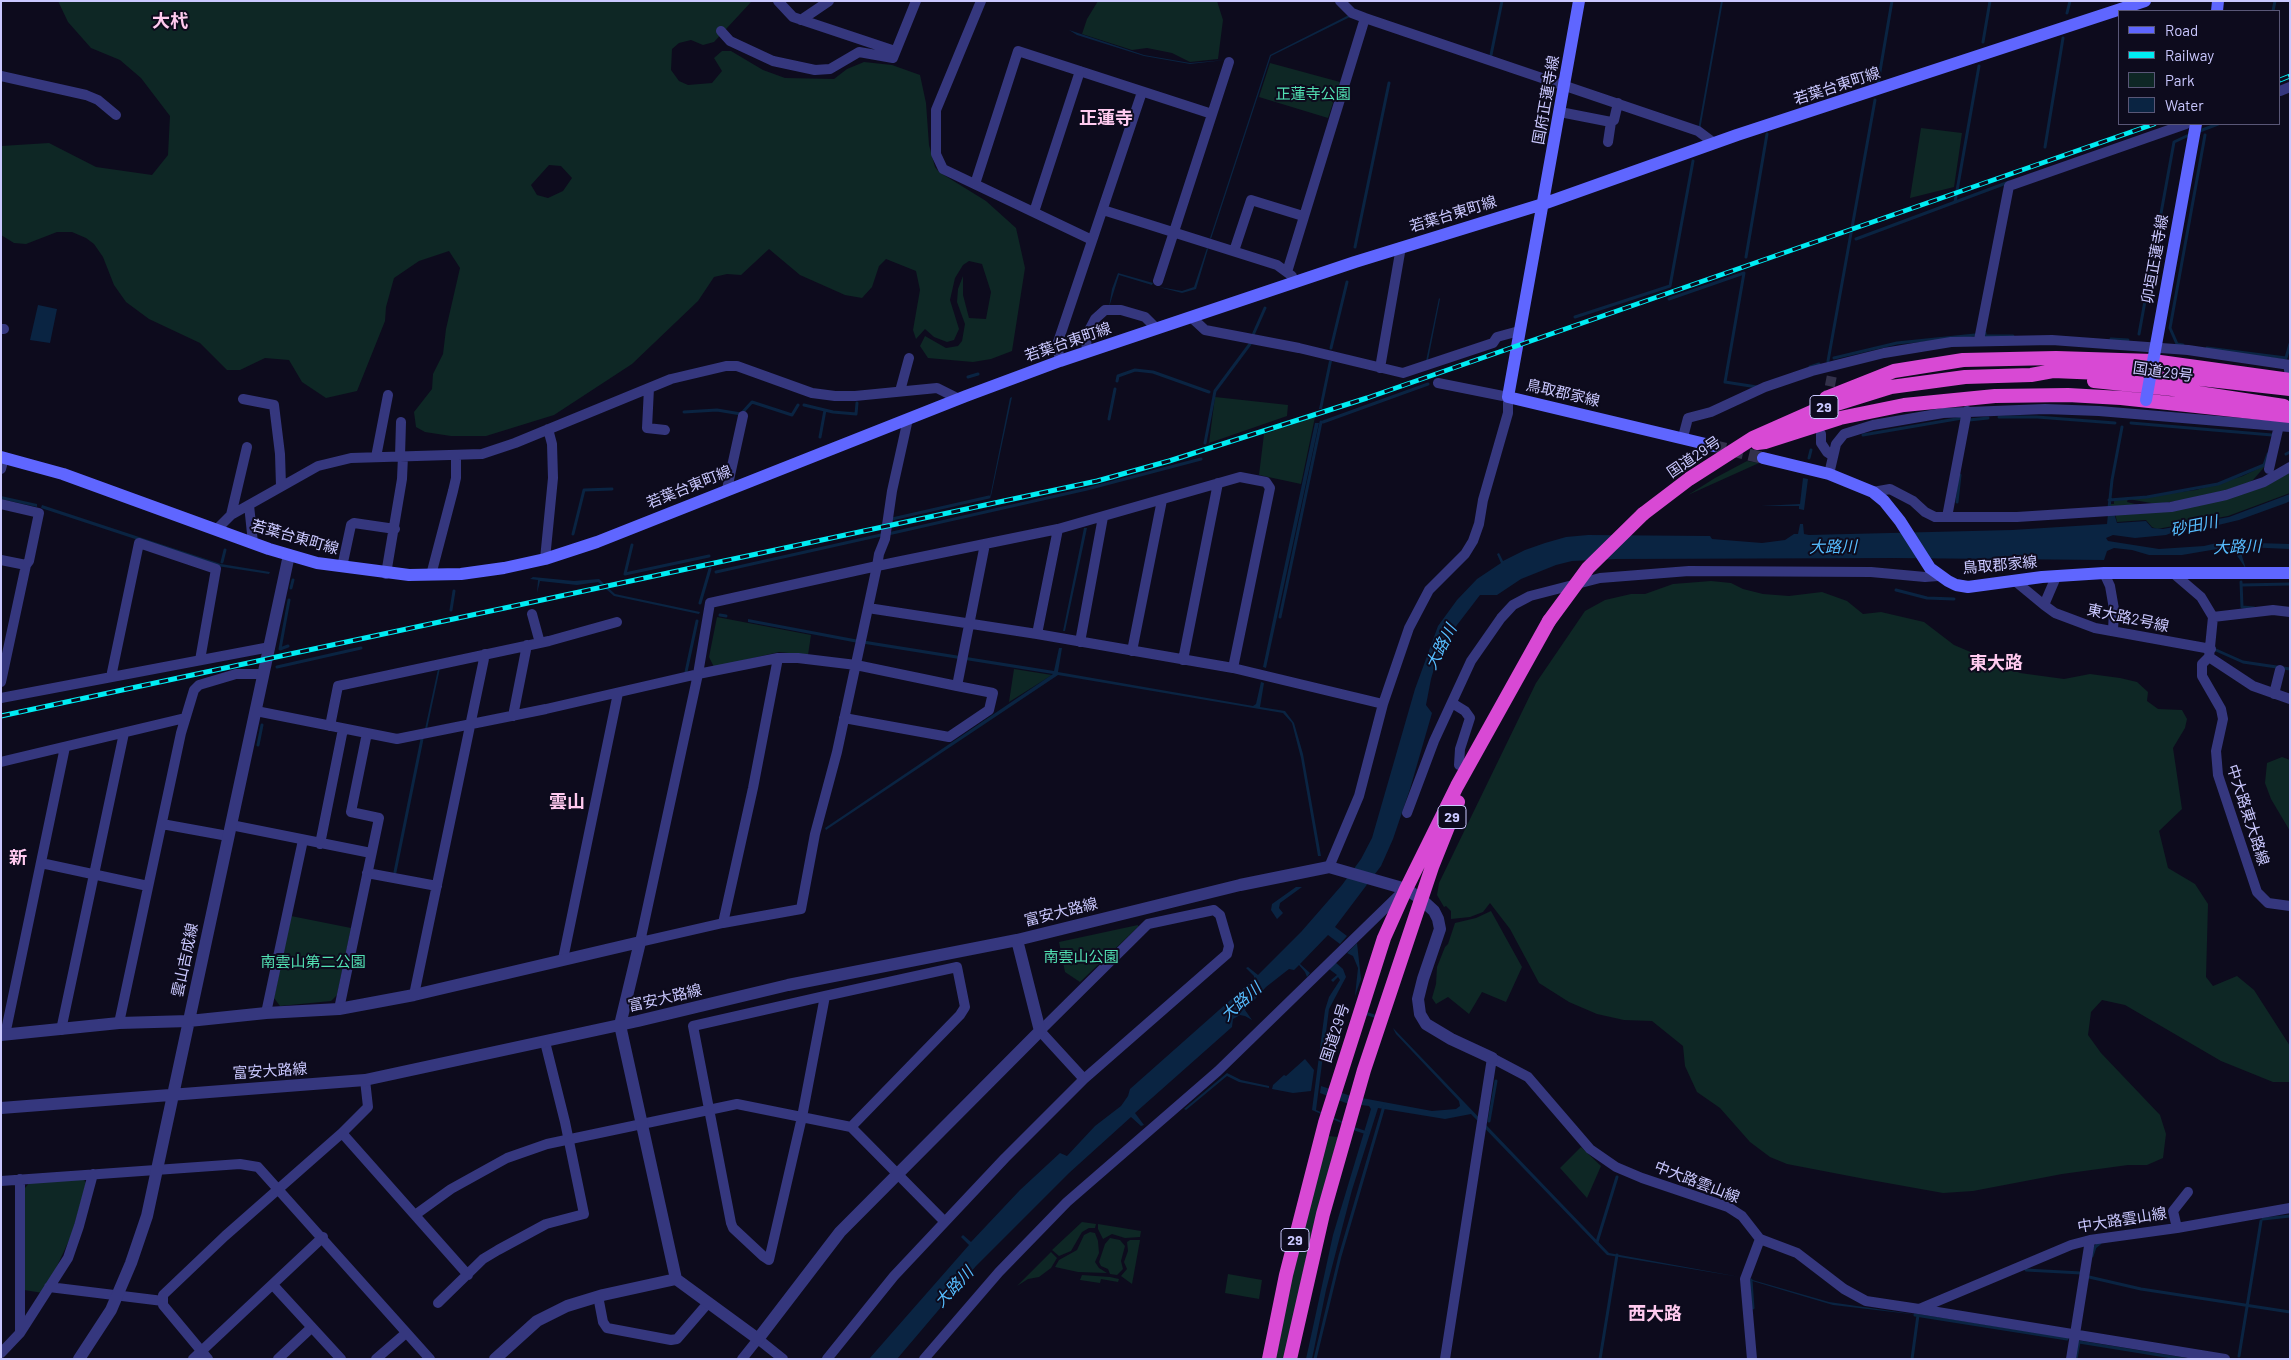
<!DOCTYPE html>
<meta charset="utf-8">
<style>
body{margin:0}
#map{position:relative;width:2291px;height:1360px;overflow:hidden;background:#0d0b1d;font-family:Barlow,sans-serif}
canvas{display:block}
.frame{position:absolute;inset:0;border:2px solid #cac8ff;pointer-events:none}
.legend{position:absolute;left:2118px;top:10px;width:162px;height:115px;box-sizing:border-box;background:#0d0b1d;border:1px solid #595777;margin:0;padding:6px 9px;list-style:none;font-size:15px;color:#cac8ff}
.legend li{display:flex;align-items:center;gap:10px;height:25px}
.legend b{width:25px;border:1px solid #595777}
</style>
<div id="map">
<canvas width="2291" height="1360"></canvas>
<div class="frame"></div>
<ul class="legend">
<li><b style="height:6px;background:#5f66ff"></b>Road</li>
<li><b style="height:6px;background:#00ecf3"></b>Railway</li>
<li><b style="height:14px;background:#0e2725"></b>Park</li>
<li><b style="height:14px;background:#0a2442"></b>Water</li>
</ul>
</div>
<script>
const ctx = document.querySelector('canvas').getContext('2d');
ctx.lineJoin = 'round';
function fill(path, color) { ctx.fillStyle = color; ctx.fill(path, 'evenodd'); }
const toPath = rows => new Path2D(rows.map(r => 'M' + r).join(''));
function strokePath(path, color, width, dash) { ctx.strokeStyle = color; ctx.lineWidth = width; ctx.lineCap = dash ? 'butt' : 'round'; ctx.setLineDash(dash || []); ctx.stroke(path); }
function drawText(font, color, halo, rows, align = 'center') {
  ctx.font = font + ' Barlow,"Noto Sans JP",sans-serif'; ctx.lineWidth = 4; ctx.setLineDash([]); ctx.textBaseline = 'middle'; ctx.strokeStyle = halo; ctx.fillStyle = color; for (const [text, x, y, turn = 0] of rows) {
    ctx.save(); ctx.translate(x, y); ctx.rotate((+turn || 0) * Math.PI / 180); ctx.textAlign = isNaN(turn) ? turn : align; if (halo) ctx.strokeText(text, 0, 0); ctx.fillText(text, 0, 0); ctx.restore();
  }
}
const green = toPath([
 [58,1,752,1,714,42,703,45,691,40,679,43,672,49,671,70,679,81,688,85,712,83,722,71,714,58,722,51,731,51,763,70,785,78,834,79,847,69,864,62,892,65,920,75,926,103,929,145,935,167,939,172,986,201,1016,228,1025,268,1012,351,991,359,973,362,928,358,920,346,925,336,946,348,958,346,962,341,965,324,957,302,958,289,963,276,963,295,969,318,986,319,991,292,982,264,969,261,963,265,955,278,950,300,959,329,954,340,947,342,934,337,925,329,916,339,913,330,920,290,916,271,886,259,879,266,872,287,862,298,845,295,800,275,769,249,741,275,727,274,714,277,698,301,632,364,554,415,486,436,451,436,425,432,416,427,414,412,432,389,433,374,443,354,446,329,460,268,449,251,419,261,394,278,386,307,385,321,357,391,326,398,302,382,289,360,265,358,240,370,227,370,200,343,149,319,126,302,114,285,103,257,94,244,86,238,72,232,57,232,26,244,14,243,1,235,1,146,49,143,96,167,152,175,168,155,170,116,141,78,120,60,91,48,68,22],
 [549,165,561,166,572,178,563,191,548,198,537,195,531,185],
 [1098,1,1217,1,1223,20,1218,59,1190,62,1172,53,1147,48,1132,50,1082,34,1087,19],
 [1270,63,1340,82,1328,118,1259,97],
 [1921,128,1962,133,1954,187,1910,198],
 [1215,397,1288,405,1287,416,1209,443],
 [1315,417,1301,484,1259,475,1264,434],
 [1747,461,1759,463,1688,495,1715,478],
 [2267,464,2253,480,2244,486,2189,499,2157,504,2128,499,2127,502,2147,507,2110,509,2109,504,2114,504,2114,500,2196,490,2243,476],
 [2290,470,2290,493,2228,516,2157,529,2152,527,2146,520,2117,522,2115,513,2156,512],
 [1711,581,1731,583,1743,589,1763,594,1789,596,1822,592,1847,601,1863,614,1881,612,1924,622,1954,645,2020,673,2064,679,2090,674,2120,678,2137,682,2148,692,2147,701,2158,709,2182,710,2187,719,2185,728,2173,748,2182,809,2159,831,2168,868,2195,884,2208,904,2206,977,2213,986,2237,976,2254,990,2290,1046,2290,1082,2273,1082,2221,1061,2125,1005,2102,1000,2091,1012,2088,1035,2101,1053,2160,1115,2166,1134,2163,1158,2147,1165,2128,1165,2062,1174,1973,1191,1943,1193,1865,1179,1787,1164,1770,1157,1750,1142,1720,1108,1697,1092,1685,1066,1683,1046,1652,1021,1624,1020,1597,1014,1569,1002,1539,983,1510,929,1490,903,1483,912,1470,917,1451,919,1451,911,1446,906,1444,907,1437,895,1439,883,1536,683,1585,611,1605,600,1631,594,1645,594,1673,584],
 [717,617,811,635,808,655,779,652,714,667,709,657],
 [1014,669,1052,675,1009,702],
 [2282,757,2290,760,2290,831,2271,799,2265,783,2267,763],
 [1491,911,1522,967,1506,1002,1482,992,1469,1014,1448,997,1436,1004,1432,998,1436,984,1437,967,1445,947,1448,944,1455,923,1476,918],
 [291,916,351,928,337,995,331,1001,280,1006,274,998],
 [1138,925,1138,927,1080,982,1065,972,1059,942],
 [1328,1136,1338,1137,1313,1227,1284,1359,1276,1359,1291,1280],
 [1581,1147,1601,1166,1587,1198,1560,1168],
 [83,1178,86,1183,72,1234,51,1279,43,1293,24,1290,25,1188,29,1183],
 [1082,1222,1096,1224,1095,1228,1089,1228,1082,1232,1071,1251,1059,1256,1052,1250],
 [1098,1224,1141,1231,1140,1237,1125,1238,1112,1234,1103,1239,1098,1229],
 [1090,1232,1095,1233,1098,1241,1099,1253,1095,1262,1099,1268,1107,1273,1078,1272,1055,1267,1059,1260,1077,1250,1084,1235],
 [1110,1238,1120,1240,1125,1246,1121,1261,1123,1269,1117,1275,1110,1274,1108,1269,1101,1266,1099,1262,1105,1244],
 [1130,1240,1140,1240,1132,1284,1121,1276,1127,1269,1124,1262,1128,1251,1127,1242],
 [1051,1252,1057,1258,1051,1268,1039,1277,1028,1279,1017,1286],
 [1228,1274,1262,1280,1259,1299,1225,1293],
 [1082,1275,1110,1277,1119,1279,1118,1282,1101,1279,1100,1283,1080,1280]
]);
const water = toPath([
 [1721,1,1723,1,1700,130,1698,130],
 [1349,15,1350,17,1271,56,1211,239,1210,238,1270,55],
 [1069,30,1144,55,1190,63,1225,60,1190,64,1144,56,1077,35],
 [1207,248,1208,249,1196,289,1182,293,1159,287,1182,291,1194,287],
 [1118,273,1153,283,1152,285,1119,275,1109,307,1112,289],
 [1439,298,1440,299,1428,360,1426,361],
 [38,305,57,309,50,343,30,340],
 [1329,361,1332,361,1322,409,1319,409],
 [1012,397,991,496,990,497,1010,398],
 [1315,423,1319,423,1266,668,1263,667],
 [1803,478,1808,479,1804,510,1799,509,1799,506,1761,506,1800,504],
 [2290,494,2290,501,2286,503,2239,520,2210,527,2179,530,2166,535,2135,538,2113,535,2106,538,2108,541,2159,549,2204,546,2221,542,2290,544,2290,549,2244,547,2242,556,2246,569,2234,551,2223,548,2182,555,2149,555,2132,550,2114,548,2107,551,2104,560,1894,558,1616,559,1572,561,1556,565,1521,579,1497,595,1480,595,1457,625,1447,642,1443,656,1436,662,1431,679,1426,705,1432,713,1410,789,1393,839,1381,866,1335,927,1347,936,1340,944,1328,935,1300,964,1310,973,1307,977,1305,972,1299,965,1294,970,1289,969,1266,987,1245,1010,1252,1020,1245,1016,1240,1015,1233,1019,1232,1027,1135,1113,1144,1125,1141,1126,1131,1117,1069,1173,976,1266,897,1359,869,1359,969,1245,961,1237,963,1235,971,1242,1020,1190,1060,1153,1067,1156,1095,1126,1121,1106,1128,1096,1130,1089,1254,979,1254,976,1246,968,1248,967,1258,975,1301,932,1342,885,1361,859,1372,838,1415,689,1438,626,1457,600,1477,579,1501,563,1497,554,1499,553,1503,561,1525,550,1545,543,1566,537,1588,535,1710,536,1712,539,1762,543,1785,540,1794,534,1798,534,1800,524,1803,524,1804,534,1809,535,2012,530,2107,524,2108,514,2114,513,2117,523,2146,521,2152,528,2163,529,2229,517],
 [1,496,37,504,37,507,1,499],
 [42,505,221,564,270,572,269,574,217,566,41,508],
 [1084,528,1087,528,1065,631,1063,631],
 [533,577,574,581,599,579,615,594,700,612,699,614,614,596,598,582,577,585,540,581,537,593,538,580,530,579],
 [748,619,854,639,1054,671,1059,648,1062,648,1058,672,1253,706,1256,704,1261,682,1264,683,1260,707,1285,711,1294,723,1303,754,1321,856,1318,856,1301,758,1292,723,1283,713,1058,675,826,830,825,828,1053,674,853,642,748,622],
 [440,668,427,729,425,729,438,669],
 [1296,887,1302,887,1280,903,1279,908,1283,913,1277,919,1271,910,1272,904],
 [1357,943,1361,979,1355,996,1358,968,1353,956,1347,953],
 [1335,962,1343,969,1346,977,1329,1009,1316,1110,1346,1123,1346,1125,1312,1110,1325,1010,1329,997,1340,980,1338,977,1333,982,1331,980,1337,975,1329,969],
 [1393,1028,1609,1253,1740,1277,1607,1255,1471,1114,1445,1119,1378,1108,1352,1190,1326,1290,1312,1359,1306,1359,1333,1235,1371,1109,1369,1106,1346,1103,1320,1093,1321,1086,1351,1096,1432,1111,1456,1109,1460,1106,1459,1101,1396,1034],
 [1305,1059,1314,1070,1311,1091,1293,1093,1272,1089,1273,1085,1284,1075,1286,1076],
 [1227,1073,1241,1080,1269,1086,1269,1088,1239,1082,1227,1076,1186,1110,1184,1109],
 [1749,1279,1829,1302,1919,1315,1833,1305,1749,1280]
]);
const stream = toPath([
 [2273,11,2275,1],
 [2067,13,2070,1],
 [1983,42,1990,1],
 [1491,55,1502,1],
 [1878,83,1892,1],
 [2197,132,2218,124],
 [2045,147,2063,38],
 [1955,202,1979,66],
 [1856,239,2009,182],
 [1355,247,1389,83],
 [1746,257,1767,134],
 [1669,299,1744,273,1725,382,1757,387],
 [1575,317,1670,286,1693,161],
 [1985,333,1985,336,2013,336],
 [2139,334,2174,142,2191,134],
 [1253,335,1265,308],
 [2111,339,2128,340],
 [2183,345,2177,344,2170,328,2205,135],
 [1331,348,1347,282],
 [2207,348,2286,358,2290,344],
 [1038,351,1042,350],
 [1834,358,1897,343,1975,335],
 [1828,361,1875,100],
 [1810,367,1819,364],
 [968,377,978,374],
 [1117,381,1118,376,1135,370,1153,372,1209,392],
 [804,405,833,412,856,414,857,403],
 [684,412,717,410,741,414],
 [741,414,752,402,792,415,798,405],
 [1999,417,2037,417,2115,423],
 [1109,419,1115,389],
 [1969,420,1988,418],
 [1323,422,1428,384],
 [2131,423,2272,435],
 [1863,435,1962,418],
 [820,437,825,410],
 [1205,443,1215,391,1250,344],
 [2286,454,2290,452],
 [1809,458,1811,450],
 [2109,500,2147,497,2218,484,2264,465,2268,454],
 [1957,502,1960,475],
 [2109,508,2112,480,2122,427],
 [892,519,989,497],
 [573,534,584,490,612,489],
 [888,534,1087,489,1201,459],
 [632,545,625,574,709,556],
 [222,562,225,550],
 [716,572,881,535],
 [2241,582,2242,607,2254,608],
 [2242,585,2290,584],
 [291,588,293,580],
 [1896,590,1927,598,1954,599],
 [700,603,710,569],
 [451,610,454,591],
 [720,615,726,616],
 [1280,617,1321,422],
 [288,646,280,649,289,600],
 [2216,650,2243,662,2290,669],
 [277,667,361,648],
 [686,672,697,621],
 [258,745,262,725],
 [395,872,422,739],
 [1365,1013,1374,1016],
 [1489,1121,1496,1081],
 [1352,1128,1367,1133],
 [2263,1219,2290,1216],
 [1597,1242,1617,1177],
 [2092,1256,2095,1247,2100,1243],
 [2026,1270,2081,1273],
 [2089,1277,2141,1289,2290,1312],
 [1751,1280,1753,1308],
 [1915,1315,2067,1339],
 [2239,1356,2261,1221],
 [1315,1359,1340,1256,1384,1106],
 [1600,1359,1617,1255],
 [1912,1359,1918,1315],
 [2076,1359,2079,1342,2184,1359]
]);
const minorTunnel = toPath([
 [1827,401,1832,375]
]);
const secondaryTunnel = toPath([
 [1714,446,1763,458]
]);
const minor = toPath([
 [778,1,793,17,895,51],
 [981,1,936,110,936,154,943,169,1092,240],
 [1340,1,1352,13,1365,18,1698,131,1714,143],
 [801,20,829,1],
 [721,31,730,41,773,61,815,70,830,69,859,52,893,58,916,1],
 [1,76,86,95,98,100,116,115],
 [2280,91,2290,87],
 [1560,112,1611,122,1614,120,1618,103],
 [1608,142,1611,122],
 [975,184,1018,51,1212,114],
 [1103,210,1277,265,1292,276],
 [1034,212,1080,71],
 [1234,251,1251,200,1303,216],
 [1287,272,1365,18],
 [1158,281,1229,62],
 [1191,317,1205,330,1299,348,1403,373,1493,343,1497,337,1519,331],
 [1,329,4,329],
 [1979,340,2009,186,2186,124],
 [1087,352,1086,336,1095,319,1105,310,1121,310,1145,317,1157,329],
 [1060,361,1057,345,1142,92],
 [1380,368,1401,247],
 [649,388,647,428,665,430],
 [900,391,909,358],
 [243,399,274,405,280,454,281,486],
 [908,419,892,491,885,539,879,554,877,566,837,752,815,834,801,909,723,923,640,942,698,674,710,603,877,566,1058,529,1240,477,1266,482,1270,488,1233,668],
 [1821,434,1821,443,1827,452,1833,456],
 [1683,437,1688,418,1711,412,1765,387,1812,371,1884,353,1951,342,2052,340,2188,350,2290,365,2289,370],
 [400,456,401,422],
 [376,457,388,395],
 [1,469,4,458],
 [2269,469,2280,421],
 [1829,474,1836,444,1844,434,1873,425,1943,413,2045,409,2099,411,2290,427],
 [727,489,743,416],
 [1873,492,1890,489,1913,501,1925,512,1935,517,2017,517,2171,507,2226,495,2264,482,2290,467],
 [1,504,39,513,29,561,26,565],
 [249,505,253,543],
 [231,515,247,447],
 [1947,517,1967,411],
 [217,529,231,515,318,466,351,458,482,454,515,443,671,379,726,366,737,366,812,393,835,396,855,396,937,388,959,399],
 [545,559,553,478,552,444,548,429],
 [1,560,26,565,1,682],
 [342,567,351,525,354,523,395,529],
 [2104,573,2110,586,2114,609,2113,631],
 [2173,573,2201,597,2213,617,2209,657,2253,686,2290,699],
 [386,574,402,479,403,456],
 [431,575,453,491,456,478,456,455],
 [2056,577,2044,605,2055,613,2095,628,2211,649],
 [2015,581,2044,605],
 [868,608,1037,634,1233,668,1383,704],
 [532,614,540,643],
 [2213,617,2273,610,2290,612],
 [1037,634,1058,529],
 [1080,642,1103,517],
 [1132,651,1162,500],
 [2209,657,2202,664,2202,676,2221,709,2223,719,2216,751,2218,775,2257,892,2268,903,2290,906],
 [1183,660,1218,483],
 [111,677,139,543,216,569,200,660],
 [2274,694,2280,670],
 [1,698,270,647],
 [1452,703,1465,711,1470,718,1460,749,1459,765],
 [256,711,397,739,546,709,698,674,778,658,798,658,856,665,957,686,985,544],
 [513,716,527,645],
 [844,718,949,737,989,710,993,693,957,686],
 [330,726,338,686,549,641,617,622],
 [1,762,185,718],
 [1407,813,1434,741,1471,661,1501,618,1513,605,1530,596,1600,578,1689,571,1871,572,1925,577,1938,576],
 [162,824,228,836],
 [231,825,371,853],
 [320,844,343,729],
 [41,863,148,886],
 [1329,867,1359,796,1383,704,1409,628,1429,590,1465,554,1473,541,1479,524,1483,500,1508,413,1508,397,1438,383],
 [367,873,437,886],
 [723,923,753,788,778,658],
 [563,959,618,693],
 [414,995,485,654],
 [825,996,802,1117,769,1260,763,1256,733,1228,731,1223,693,1026,825,996,957,967,965,1007,960,1015,851,1127],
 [339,1009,379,818,351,812,367,733],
 [266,1013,303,840],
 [119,1023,181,733,194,690,199,685,236,674,263,674],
 [61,1030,124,733],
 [5,1035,65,747],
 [342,1133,468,1275],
 [20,1179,20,1333],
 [1,1181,240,1164,258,1167,430,1359],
 [415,1215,451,1189,507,1158,547,1144,737,1104,851,1127,944,1221],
 [2177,1228,2173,1211,2188,1192],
 [273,1285,341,1359],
 [49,1287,163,1301],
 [598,1296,603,1322,607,1328,671,1340,677,1339,708,1303],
 [438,1303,483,1259,498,1250,546,1224,584,1214,565,1122,545,1042],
 [1919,1309,2225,1359],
 [1,1353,20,1333,68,1258,79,1226,93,1174],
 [193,1359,323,1237],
 [208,1359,163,1305,163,1295,225,1236,342,1133,368,1107,365,1080],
 [278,1359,311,1328],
 [376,1359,406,1333],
 [742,1359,758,1339,783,1359],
 [827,1359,894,1276,1005,1158,1084,1079,1227,954,1229,946,1220,915,1214,910,1148,924,1040,1031,1084,1079],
 [924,1359,999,1272,1067,1202,1218,1071,1402,892],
 [1445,1359,1492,1058,1528,1077,1590,1149,1616,1167,1642,1178,1728,1207,1742,1216,1760,1239,1797,1253,1844,1289,1866,1301,1919,1309,2071,1245,2090,1240,2177,1228,2290,1208],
 [1752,1359,1745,1279,1760,1239],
 [2071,1359,2090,1240]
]);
const tertiary = toPath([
 [1,1035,119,1023,189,1021,266,1013,339,1009,414,995,640,942,620,1025,676,1279,758,1339,840,1232,1040,1031,1017,940],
 [1,1108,365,1080,638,1021,788,985,1017,940,1240,885,1329,867,1406,889,1421,899,1434,911,1438,919,1440,929,1423,979,1418,999,1420,1014,1426,1024,1451,1039,1492,1058],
 [79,1359,111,1310,131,1263,147,1216,289,555],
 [495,1359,537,1321,567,1306,603,1295,676,1279]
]);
const secondary = toPath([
 [1579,1,1508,397,1714,446],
 [2217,11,2218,1],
 [1,457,63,474,269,549,317,563,409,575,461,574,504,568,545,559,597,542,966,396,1060,361,1355,262,1543,204,1737,135,2145,1],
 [1763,458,1829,474,1873,492,1884,501,1900,521,1930,568,1948,581,1956,585,1968,587,2042,577,2104,573,2290,573]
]);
const trunk = toPath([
 [2094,381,2172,389,2284,406],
 [1826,398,1894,371,1963,360,2056,358,2153,361,2290,380],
 [1757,443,1765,442,1840,418,1904,405,1995,396,2068,395,2121,398,2290,416],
 [1643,514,1689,479,1753,438,1814,411,1891,387,1965,377,2031,375,2053,371,2174,376,2290,389],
 [1269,1359,1286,1275,1325,1123,1384,938,1406,889,1457,786,1549,621],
 [1290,1359,1323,1214,1364,1070,1432,867,1458,802]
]);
const rail = toPath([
 [2280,80,2290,76],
 [1,716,1097,481,1169,461,1367,398,2154,124]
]);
const secondaryBridge = toPath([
 [2146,400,2196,124]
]);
const trunkBridge = toPath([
 [1549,621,1588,568,1643,514]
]);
const shields = [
 [1824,407,28],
 [1452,817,28],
 [1295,1240,28]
];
const shieldNames = [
 ["29",1824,407],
 ["29",1452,817],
 ["29",1295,1240]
];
const streetNames = [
 ["若葉台東町線",1837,86,-18],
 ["国府正蓮寺線",1546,100,-80],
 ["若葉台東町線",1453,214,-17],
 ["卯垣正蓮寺線",2155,259,-80],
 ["若葉台東町線",1068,342,-19],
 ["国道29号",2163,372,8],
 ["鳥取郡家線",1563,393,13],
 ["国道29号",1694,457,-34],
 ["若葉台東町線",689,487,-22],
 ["若葉台東町線",295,537,16],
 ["鳥取郡家線",2000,565,-5],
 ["東大路2号線",2128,618,12],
 ["中大路東大路線",2248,815,72],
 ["富安大路線",1061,912,-14],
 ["雲山吉成線",185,960,-78],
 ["富安大路線",665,998,-13],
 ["国道29号",1335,1033,-72],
 ["富安大路線",270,1071,-4],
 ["中大路雲山線",1697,1182,21],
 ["中大路雲山線",2122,1220,-9]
];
const parkNames = [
 ["正蓮寺公園",1313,94],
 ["南雲山公園",1081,957],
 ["南雲山第二公園",313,962]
];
const waterNames = [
 ["砂田川",2194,526,-11],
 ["大路川",1833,547,-1],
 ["大路川",2237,547,-2],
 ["大路川",1441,647,-63],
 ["大路川",1241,1002,-42],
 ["大路川",954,1287,-47]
];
const quarterNames = [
 ["大杙",170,21],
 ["正蓮寺",1106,118],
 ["東大路",1996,663],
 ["雲山",567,802],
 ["新",18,858],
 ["西大路",1655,1314]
];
fill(green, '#0e2725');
fill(water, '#0a2442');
strokePath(stream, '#0a2442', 3);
strokePath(minorTunnel, '#33314a', 10, [10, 5]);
strokePath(secondaryTunnel, '#33314a', 12, [12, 6]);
strokePath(minor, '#35377e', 10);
strokePath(tertiary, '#35377e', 12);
strokePath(secondary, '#5f66ff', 12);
strokePath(trunk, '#d849d4', 14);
strokePath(rail, '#00ecf3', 5);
strokePath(rail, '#0d0b1d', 3, [9]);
strokePath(secondaryBridge, '#5f66ff', 12);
strokePath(trunkBridge, '#d849d4', 14);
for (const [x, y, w] of shields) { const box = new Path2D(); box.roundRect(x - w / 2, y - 11.5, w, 23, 4); ctx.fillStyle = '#0d0b1d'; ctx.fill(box); strokePath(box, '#cac8ff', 1); }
drawText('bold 14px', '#cac8ff', null, shieldNames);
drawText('15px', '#cac8ff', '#0d0b1d', streetNames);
drawText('15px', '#52e1b3', '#0d0b1d', parkNames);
drawText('italic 16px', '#56bdff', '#0d0b1d', waterNames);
drawText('bold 18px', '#ffcaef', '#0d0b1d', quarterNames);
</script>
